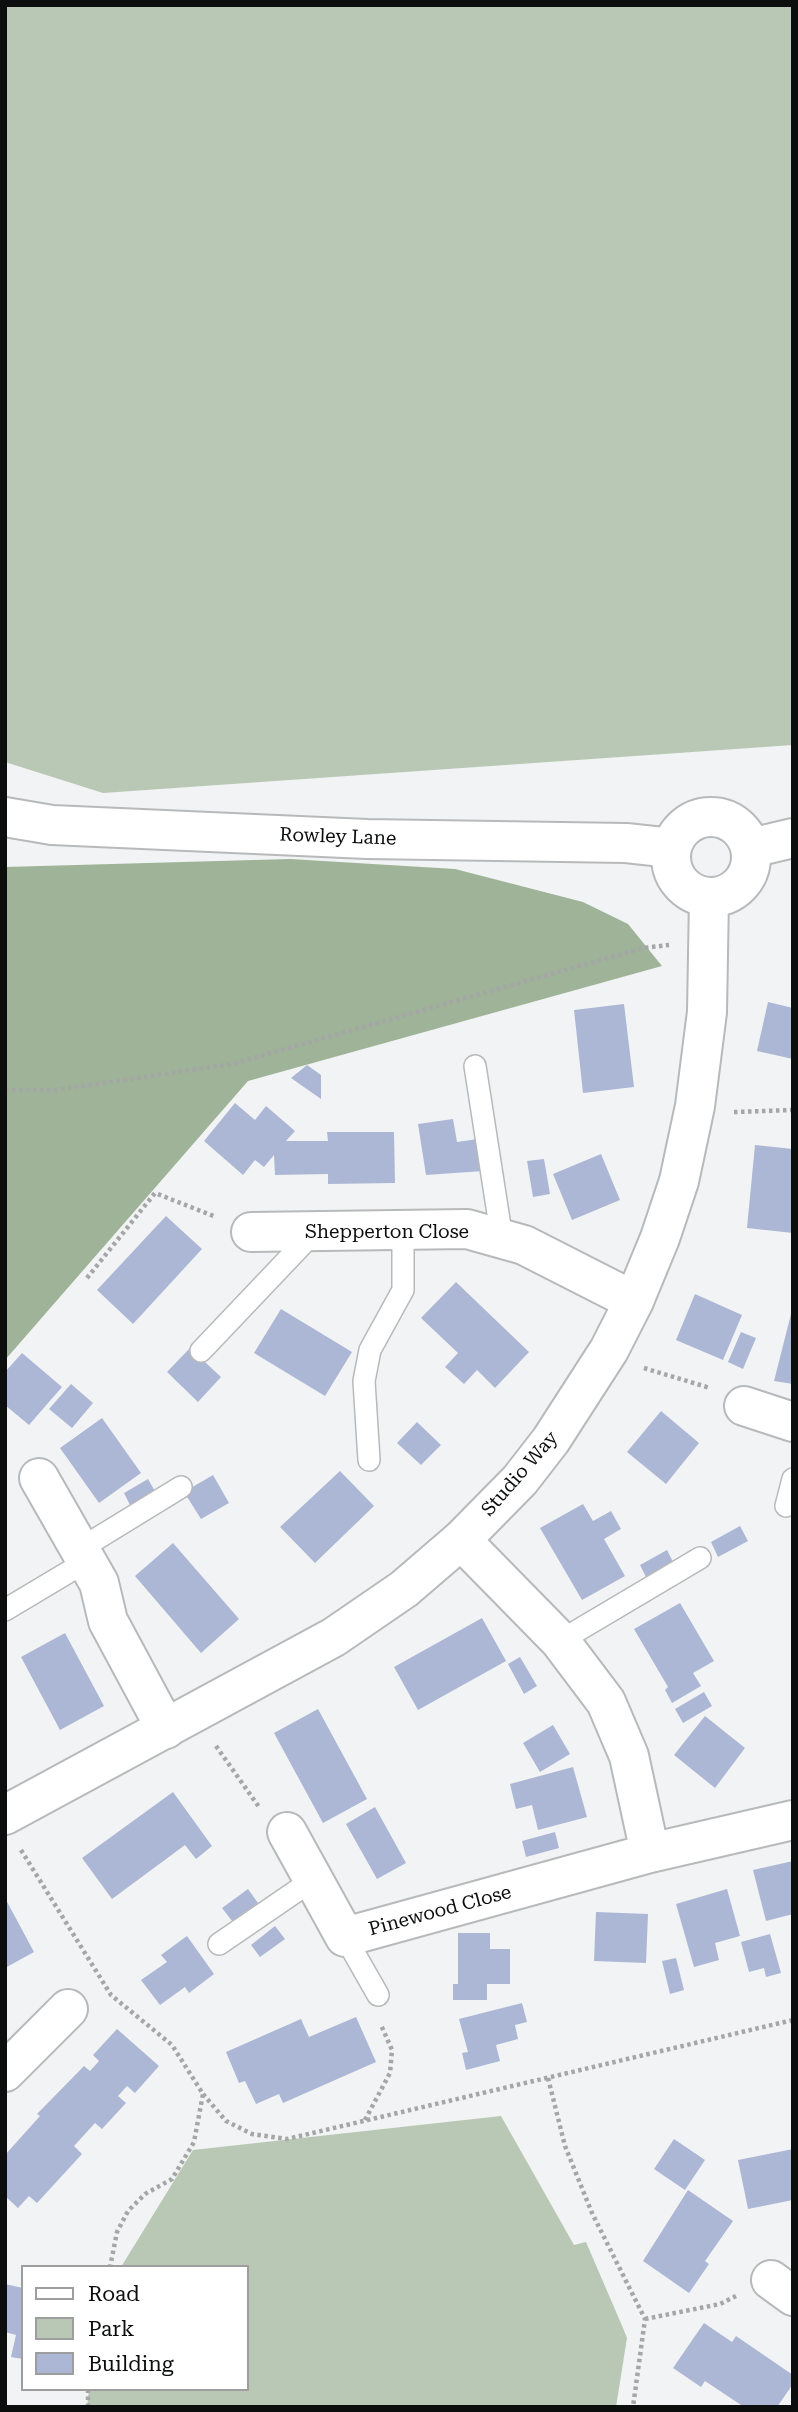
<!DOCTYPE html>
<style>
body{margin:0}
#map{position:relative;width:798px;height:2412px;overflow:hidden;background:#f2f3f4;font-family:"Roboto Serif",serif}
canvas{display:block}
.frame{position:absolute;inset:0;border:7px solid #0c0d0d;pointer-events:none}
.legend{position:absolute;left:21px;top:2265px;width:228px;height:126px;box-sizing:border-box;background:#fff;border:2px solid #9e9e9e;margin:0;padding:9px 12px;list-style:none;font-size:21px;color:#0c0d0d}
.legend li{display:flex;align-items:center;gap:14px;height:35px}
.legend b{width:35px;border:2px solid #9e9e9e}
</style>
<div id="map">
<canvas width="798" height="2412"></canvas>
<div class="frame"></div>
<ul class="legend">
<li><b style="height:9px;background:#fff"></b>Road</li>
<li><b style="height:19px;background:#b9c8b5"></b>Park</li>
<li><b style="height:19px;background:#acb7d5"></b>Building</li>
</ul>
</div>
<script>
const ctx = document.querySelector('canvas').getContext('2d');
ctx.lineJoin = 'round';
function fill(path, color) { ctx.fillStyle = color; ctx.fill(path, 'evenodd'); }
const toPath = rows => new Path2D(rows.map(r => 'M' + r).join(''));
function strokePath(path, color, width, dash) { ctx.strokeStyle = color; ctx.lineWidth = width; ctx.lineCap = dash ? 'butt' : 'round'; ctx.setLineDash(dash || []); ctx.stroke(path); }
function drawText(font, color, halo, rows, align = 'center') {
  ctx.font = font + ' "Roboto Serif",serif'; ctx.lineWidth = 6; ctx.setLineDash([]); ctx.textBaseline = 'middle'; ctx.strokeStyle = halo; ctx.fillStyle = color; for (const [text, x, y, turn = 0] of rows) {
    ctx.save(); ctx.translate(x, y); ctx.rotate((+turn || 0) * Math.PI / 180); ctx.textAlign = isNaN(turn) ? turn : align; if (halo) ctx.strokeText(text, 0, 0); ctx.fillText(text, 0, 0); ctx.restore();
  }
}
const green = toPath([
 [5,5,793,5,793,745,103,793,5,762],
 [501,2116,574,2245,586,2242,623,2328,627,2338,616,2407,87,2407,89,2389,247,2389,247,2267,121,2267,193,2150]
]);
const forest = toPath([
 [290,859,455,869,583,902,628,924,662,966,248,1081,5,1360,5,867]
]);
const building = toPath([
 [768,1002,793,1008,793,1059,757,1051],
 [624,1004,634,1087,583,1093,574,1010],
 [307,1065,321,1075,321,1099,291,1078],
 [235,1103,255,1120,266,1106,295,1131,286,1141,328,1141,327,1132,394,1132,395,1183,328,1184,328,1174,275,1175,274,1155,264,1167,255,1160,243,1175,204,1141],
 [453,1119,457,1142,478,1139,483,1171,426,1175,418,1124],
 [755,1145,793,1149,793,1233,747,1228],
 [601,1154,620,1200,572,1220,553,1174],
 [544,1159,550,1194,533,1197,527,1161],
 [166,1216,202,1249,133,1324,97,1290],
 [456,1282,529,1352,495,1388,477,1370,464,1384,445,1367,458,1353,421,1318],
 [695,1294,742,1315,723,1360,676,1340],
 [281,1309,352,1352,325,1396,254,1353],
 [791,1314,793,1314,793,1384,774,1381],
 [741,1332,756,1338,743,1369,728,1362],
 [190,1348,221,1377,198,1402,167,1372],
 [22,1353,62,1387,29,1425,5,1405,5,1372],
 [71,1384,93,1403,72,1428,49,1409],
 [661,1411,699,1443,666,1484,627,1452],
 [102,1418,141,1473,99,1503,60,1448],
 [417,1422,441,1445,421,1465,397,1443],
 [340,1471,374,1506,315,1563,280,1527],
 [213,1475,229,1503,201,1519,184,1492],
 [148,1479,156,1493,131,1507,124,1493],
 [583,1504,593,1521,611,1511,621,1529,604,1539,625,1576,582,1600,540,1528],
 [740,1526,748,1541,718,1557,711,1542],
 [173,1543,239,1619,201,1653,135,1576],
 [667,1550,675,1566,648,1581,640,1565],
 [680,1603,714,1661,693,1673,701,1686,672,1703,665,1690,668,1687,634,1629],
 [482,1618,506,1661,418,1710,394,1667],
 [65,1633,104,1706,60,1730,21,1657],
 [520,1657,537,1686,524,1694,508,1664],
 [704,1692,712,1706,683,1723,675,1709],
 [318,1709,367,1799,323,1823,274,1733],
 [705,1716,745,1748,715,1788,674,1755],
 [553,1725,570,1754,540,1772,523,1743],
 [573,1767,587,1817,538,1830,532,1805,516,1809,510,1784],
 [173,1792,212,1846,196,1859,185,1845,112,1899,82,1858],
 [375,1807,406,1863,377,1879,346,1824],
 [555,1832,559,1848,526,1857,522,1841],
 [793,1861,793,1914,766,1921,753,1870],
 [248,1889,258,1903,232,1921,222,1908],
 [727,1889,740,1936,715,1943,719,1960,694,1967,676,1904],
 [5,1898,34,1952,5,1968],
 [596,1912,648,1914,646,1963,594,1961],
 [275,1926,285,1939,260,1957,251,1945],
 [458,1933,490,1933,490,1949,510,1949,510,1984,487,1984,487,2000,453,2000,453,1984,458,1984],
 [770,1934,781,1973,766,1977,764,1968,749,1972,741,1942],
 [187,1936,214,1974,189,1993,185,1987,160,2005,141,1980,167,1962,161,1955],
 [676,1958,684,1990,670,1994,662,1961],
 [522,2003,527,2022,515,2025,518,2039,496,2045,500,2061,466,2070,462,2053,468,2052,459,2019],
 [356,2017,376,2062,283,2103,279,2094,256,2104,245,2081,239,2083,226,2052,301,2019,309,2037],
 [117,2029,159,2066,135,2093,127,2086,118,2096,126,2103,102,2129,95,2123,74,2146,82,2154,37,2203,29,2196,18,2208,5,2196,5,2155,40,2116,37,2114,84,2066,90,2071,99,2061,93,2055],
 [674,2139,705,2160,685,2190,654,2169],
 [793,2149,793,2200,748,2209,738,2160],
 [688,2190,733,2221,705,2261,709,2264,689,2293,643,2261],
 [5,2284,23,2288,23,2359,11,2357,16,2335,5,2332],
 [704,2323,732,2342,736,2336,793,2375,793,2384,777,2407,744,2407,705,2381,701,2387,673,2368]
]);
const path = toPath([
 [5,1090,55,1090,232,1064,643,948,669,945],
 [734,1112,793,1110],
 [87,1278,155,1193,216,1217],
 [644,1368,710,1388],
 [216,1746,259,1807],
 [21,1850,111,1995,172,2045,203,2094,194,2142,172,2179,145,2194,128,2211,117,2232,110,2267],
 [548,2078,565,2146,592,2213,645,2319,633,2407],
 [203,2094,226,2121,252,2134,287,2139,793,2020],
 [365,2120,390,2073,392,2050,381,2025],
 [645,2319,720,2304,736,2296],
 [88,2407,88,2389]
]);
const service = toPath([
 [475,1066,502,1239],
 [201,1351,315,1231],
 [369,1460,364,1381,370,1350,403,1290,403,1230],
 [786,1506,793,1479],
 [80,1549,181,1487],
 [5,1610,87,1561],
 [560,1641,700,1558],
 [345,1937,378,1995],
 [219,1944,314,1879]
]);
const minor = toPath([
 [251,1232,467,1229,524,1245,634,1301],
 [744,1406,793,1422],
 [39,1478,99,1583,108,1621,166,1729],
 [461,1540,560,1641,606,1702,629,1756,650,1853,793,1820],
 [287,1832,345,1937,650,1853],
 [5,2072,68,2009],
 [771,2280,793,2296]
]);
const tertiary = toPath([
 [5,817,52,825,367,839,626,843,672,848],
 '671 857a40 40 0 1 1 80 0a40 40 0 1 1-80 0Z',
 [751,848,793,838],
 [5,1815,334,1637,404,1589,461,1540,520,1480,551,1440,609,1350,634,1301,660,1238,679,1181,695,1106,707,1012,709,897]
]);
const streetNames = [
 ["Rowley Lane",338,837,2],
 ["Shepperton Close",387,1232],
 ["Studio Way",520,1474,-49],
 ["Pinewood Close",440,1911,-15]
];
fill(green, '#b9c8b5');
fill(forest, '#9eb398');
fill(building, '#acb7d5');
strokePath(service, '#b8b9ba', 24);
strokePath(minor, '#b8b9ba', 42);
strokePath(tertiary, '#b8b9ba', 42);
strokePath(path, '#a5a6a6', 4.5, [3.5, 3.5]);
strokePath(service, '#fff', 21);
strokePath(minor, '#fff', 38);
strokePath(tertiary, '#fff', 38);
drawText('19px', '#0c0d0d', '#fff', streetNames);
</script>
